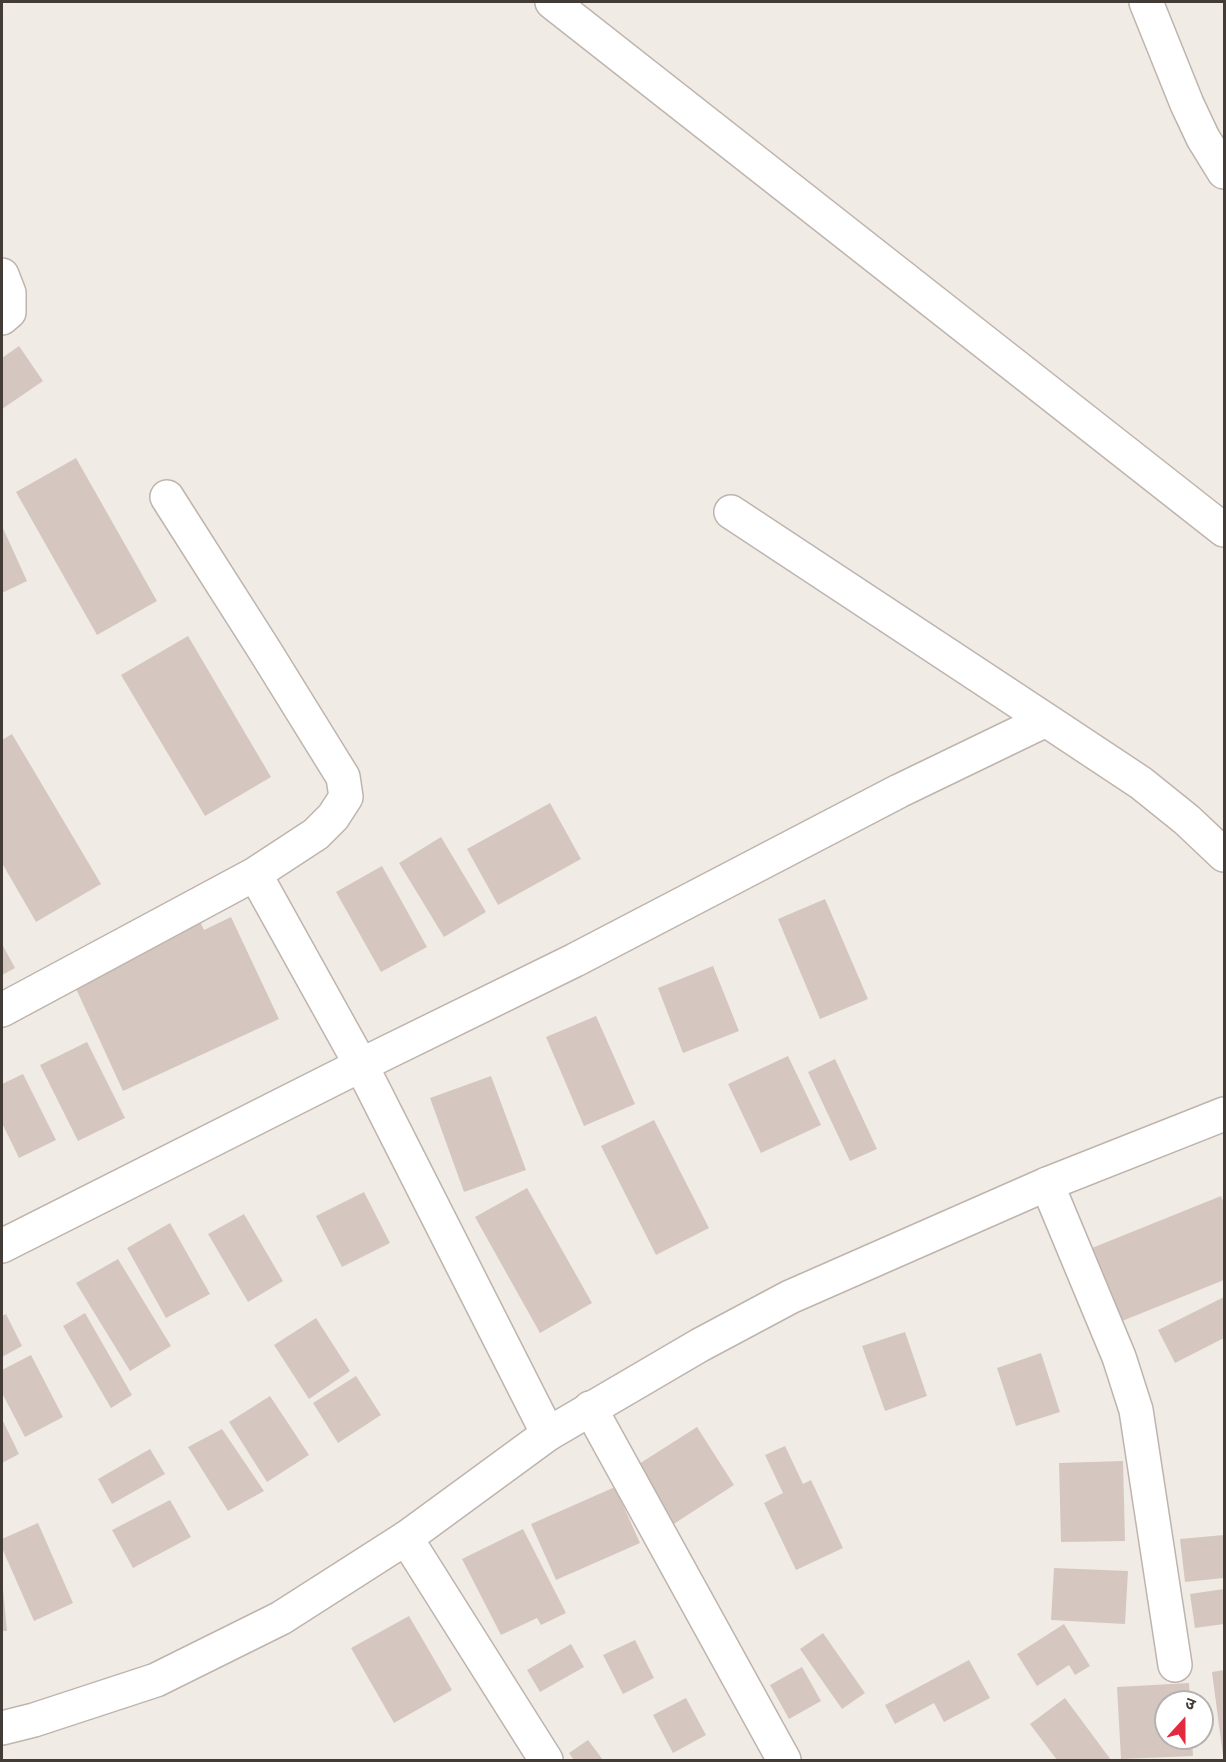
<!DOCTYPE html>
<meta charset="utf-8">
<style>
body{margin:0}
#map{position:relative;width:1226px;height:1762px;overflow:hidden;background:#f1ebe6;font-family:"Sofia Sans Condensed","Noto Sans Devanagari",sans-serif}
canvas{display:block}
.frame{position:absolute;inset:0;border:3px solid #433b36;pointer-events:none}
.north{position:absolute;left:1154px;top:1690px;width:60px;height:60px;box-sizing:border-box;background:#fff;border:2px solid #b4b1af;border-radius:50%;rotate:21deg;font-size:16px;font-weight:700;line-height:24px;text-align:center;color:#433b36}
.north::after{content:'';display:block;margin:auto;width:21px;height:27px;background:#e42a3e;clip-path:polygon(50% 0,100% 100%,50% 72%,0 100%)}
</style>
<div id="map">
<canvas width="1226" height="1762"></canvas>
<div class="frame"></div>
<div class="north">उ</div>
</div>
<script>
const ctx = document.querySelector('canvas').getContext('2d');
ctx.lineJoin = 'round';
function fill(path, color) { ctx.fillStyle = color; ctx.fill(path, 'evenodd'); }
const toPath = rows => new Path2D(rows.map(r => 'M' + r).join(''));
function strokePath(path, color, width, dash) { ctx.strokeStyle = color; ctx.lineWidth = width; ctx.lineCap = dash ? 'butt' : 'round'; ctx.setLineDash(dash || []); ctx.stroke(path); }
const building = toPath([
 [19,346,43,381,2,409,2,358],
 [76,458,157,601,97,635,16,492],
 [2,526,27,581,2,593],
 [188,636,271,777,205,816,121,675],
 [12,734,101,884,36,922,2,863,2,740],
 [550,803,581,859,498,905,467,849],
 [441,837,486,912,444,937,399,863],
 [382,866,427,947,381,972,336,892],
 [825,899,868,999,820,1019,778,919],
 [197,915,204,930,231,917,279,1019,123,1091,73,982],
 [2,944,15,968,2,975],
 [713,966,739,1031,683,1053,658,988],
 [596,1016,635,1104,584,1126,546,1037],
 [87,1042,125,1118,78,1141,40,1065],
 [788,1056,821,1125,761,1153,728,1084],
 [835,1059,877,1149,850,1161,808,1072],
 [23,1074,56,1140,19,1158,2,1123,2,1084],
 [491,1076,526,1170,464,1192,430,1098],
 [654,1120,709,1228,656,1255,601,1146],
 [527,1188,592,1303,540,1333,475,1217],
 [364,1192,390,1243,342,1267,316,1216],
 [1221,1196,1224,1204,1224,1280,1122,1321,1092,1248],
 [244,1214,283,1281,248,1302,208,1234],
 [170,1223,210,1294,166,1318,127,1248],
 [118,1259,171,1346,130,1371,76,1283],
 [1224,1297,1224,1338,1175,1363,1158,1330],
 [85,1313,132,1395,111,1408,63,1326],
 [6,1314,22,1346,2,1357,2,1316],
 [316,1318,350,1371,309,1399,274,1345],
 [905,1332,927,1396,885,1411,862,1346],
 [1041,1353,1060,1412,1016,1426,997,1368],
 [31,1355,63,1417,25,1437,2,1393,2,1370],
 [356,1376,381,1415,338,1443,313,1403],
 [270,1396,309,1455,267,1482,229,1422],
 [2,1419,19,1454,2,1463],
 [697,1427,734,1485,669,1527,631,1469],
 [222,1429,264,1491,228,1511,188,1447],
 [785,1446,803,1484,811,1480,843,1548,796,1570,764,1503,783,1493,765,1455],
 [150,1449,165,1474,112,1504,98,1479],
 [1123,1461,1125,1541,1061,1542,1059,1463],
 [615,1487,640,1543,556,1580,531,1524],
 [170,1500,191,1537,133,1568,112,1530],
 [38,1523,73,1603,34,1621,2,1548,2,1539],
 [523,1529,566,1613,541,1625,537,1618,501,1635,462,1559],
 [1224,1535,1224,1578,1185,1582,1180,1539],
 [1054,1568,1128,1571,1125,1624,1051,1620],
 [2,1589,3,1589,7,1631,2,1631],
 [1224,1589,1224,1624,1195,1628,1190,1594],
 [409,1616,452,1690,394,1723,351,1648],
 [1064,1624,1090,1666,1075,1675,1069,1665,1037,1686,1017,1654],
 [823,1633,865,1693,842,1709,800,1649],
 [635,1640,654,1678,623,1694,603,1655],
 [571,1644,584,1667,540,1692,527,1670],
 [969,1660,990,1698,944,1722,934,1703,895,1724,885,1705],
 [802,1667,821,1701,789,1719,770,1685],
 [1224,1670,1224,1756,1223,1756,1212,1672],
 [1189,1683,1190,1702,1166,1702,1166,1738,1192,1738,1193,1756,1121,1759,1117,1687],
 [686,1698,706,1735,673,1753,653,1715],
 [1065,1698,1111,1760,1057,1760,1030,1724],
 [588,1740,603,1760,574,1760,569,1753]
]);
const minor = toPath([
 [1146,2,1187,104,1203,138,1224,172],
 [2,275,9,293,9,312,2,318],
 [731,512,1046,720],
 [255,874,361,1065,548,1434],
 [2,1010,255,874,316,834,333,817,346,797,343,777,265,651,167,497],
 [1047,1184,1119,1357,1136,1410,1175,1665],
 [2,1246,361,1065,575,960,899,791,1046,720,1141,783,1187,820,1224,855],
 [590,1408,784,1760],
 [406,1538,546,1760]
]);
const tertiary = toPath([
 [552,2,1224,530],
 [2,1728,34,1720,156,1680,281,1618,406,1538,548,1434,700,1345,790,1297,1047,1184,1224,1114]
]);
fill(building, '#d5c7c0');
strokePath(minor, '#bfb4ad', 36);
strokePath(tertiary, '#bfb4ad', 36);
strokePath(minor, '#fff', 33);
strokePath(tertiary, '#fff', 33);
</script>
